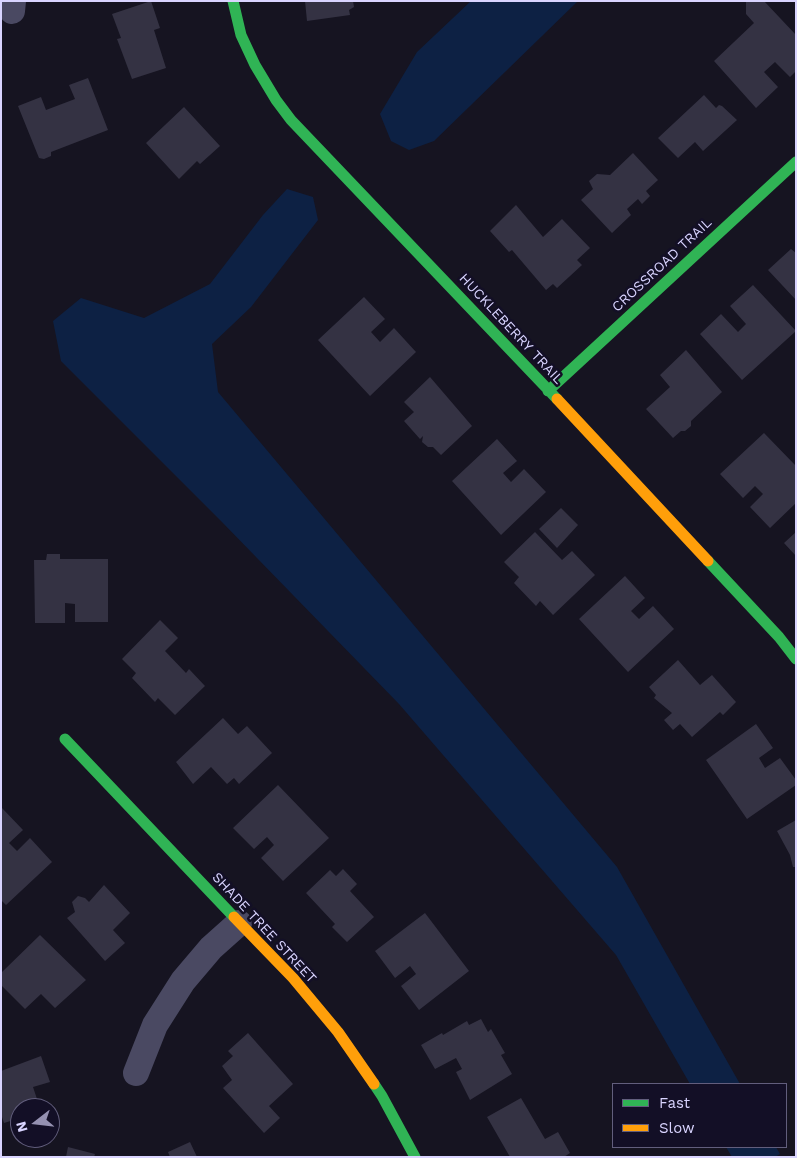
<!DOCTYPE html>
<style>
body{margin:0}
#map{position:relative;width:797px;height:1158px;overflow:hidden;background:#161421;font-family:"Work Sans",sans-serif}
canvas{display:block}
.frame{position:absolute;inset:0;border:2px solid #d9d4ff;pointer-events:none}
.legend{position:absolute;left:612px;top:1083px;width:175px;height:65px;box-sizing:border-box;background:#130f26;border:1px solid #625e7d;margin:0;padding:6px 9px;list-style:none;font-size:15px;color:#d9d4ff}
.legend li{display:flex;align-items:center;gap:10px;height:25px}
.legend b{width:25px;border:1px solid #625e7d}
.north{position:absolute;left:10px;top:1098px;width:50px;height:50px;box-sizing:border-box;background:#130f26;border:1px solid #625e7d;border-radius:50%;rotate:254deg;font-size:14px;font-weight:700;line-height:20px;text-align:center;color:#d9d4ff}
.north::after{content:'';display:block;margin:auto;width:18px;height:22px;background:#9591b1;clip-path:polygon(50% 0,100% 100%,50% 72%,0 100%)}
</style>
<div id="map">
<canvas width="797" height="1158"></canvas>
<div class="frame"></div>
<ul class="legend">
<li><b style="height:6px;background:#30b455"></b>Fast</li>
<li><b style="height:6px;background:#ff9f0a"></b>Slow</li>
</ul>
<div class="north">N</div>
</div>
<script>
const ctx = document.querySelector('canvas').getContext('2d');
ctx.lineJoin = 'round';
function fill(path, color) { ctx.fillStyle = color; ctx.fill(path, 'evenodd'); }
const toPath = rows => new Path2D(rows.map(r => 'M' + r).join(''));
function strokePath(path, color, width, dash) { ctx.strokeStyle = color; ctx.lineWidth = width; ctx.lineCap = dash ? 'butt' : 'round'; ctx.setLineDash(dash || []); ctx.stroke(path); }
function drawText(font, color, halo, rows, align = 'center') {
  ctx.font = font + ' "Work Sans",sans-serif'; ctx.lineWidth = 5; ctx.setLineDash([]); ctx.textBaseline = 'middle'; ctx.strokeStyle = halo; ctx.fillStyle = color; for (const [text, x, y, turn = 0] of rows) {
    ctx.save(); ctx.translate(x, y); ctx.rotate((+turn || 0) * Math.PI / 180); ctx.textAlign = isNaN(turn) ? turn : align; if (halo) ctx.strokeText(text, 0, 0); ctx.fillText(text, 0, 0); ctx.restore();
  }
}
const water = toPath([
 [471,1,578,1,434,141,409,150,391,141,380,114,417,52],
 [287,189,313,197,318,220,251,307,212,344,218,392,617,867,740,1084,690,1084,616,955,399,704,221,521,61,361,53,321,81,298,144,318,210,284,263,215],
 [726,1147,776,1147,780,1154,775,1157,732,1157]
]);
const building = toPath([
 [151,1,160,28,154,30,166,68,132,79,117,39,121,38,112,14],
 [305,1,353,1,354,7,349,10,350,15,307,21],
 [746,1,764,1,796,35,796,71,790,77,775,62,764,72,778,87,756,108,714,61,754,23,746,14],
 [88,78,108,130,51,152,51,156,44,159,39,158,18,106,41,97,46,110,75,99,69,85],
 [704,95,716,108,719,105,722,106,737,120,703,151,695,142,678,158,658,138],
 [184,107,220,146,200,164,197,161,179,179,146,143],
 [633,153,658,180,646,191,650,196,642,204,638,199,627,209,631,215,612,233,581,200,593,189,589,181,597,174,610,175],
 [516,205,543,237,562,219,590,248,577,260,582,265,557,288,553,284,546,290,512,250,509,252,490,231],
 [791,249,796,253,796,300,768,270],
 [753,285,796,331,742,380,700,334,721,314,738,332,746,324,730,306],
 [364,297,385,319,371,332,380,342,394,328,416,352,370,396,318,340],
 [686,350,722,392,691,421,691,426,685,431,681,431,673,438,646,409,670,387,660,375],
 [430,377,472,426,441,455,433,447,428,447,422,442,423,436,420,439,404,421,414,412,404,402],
 [764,433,796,466,796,503,770,528,750,507,763,494,755,486,743,498,720,474],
 [497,439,517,461,503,473,511,482,524,469,546,492,501,535,452,481],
 [561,508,578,525,557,548,539,529],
 [535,532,562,560,572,551,595,575,553,615,540,601,536,606,514,583,519,577,504,562],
 [796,532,796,556,784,543],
 [47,554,60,554,60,559,108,559,108,622,75,622,75,604,65,603,65,623,35,623,34,560,46,560],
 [625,576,645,598,631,611,639,619,653,606,674,629,628,672,579,619],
 [160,620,178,638,165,651,186,673,189,669,205,686,175,715,158,698,155,702,132,678,136,673,122,659],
 [678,660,700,685,712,675,736,702,723,715,720,712,692,737,680,724,673,730,664,720,672,713,654,698,656,695,649,687],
 [223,718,238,734,247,726,272,753,239,784,234,778,227,784,211,767,193,784,176,762],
 [756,724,773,748,759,758,765,768,780,758,796,780,796,785,747,819,706,760],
 [278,785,329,838,283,881,261,858,274,845,267,837,254,849,233,828],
 [2,808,23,830,9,843,17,851,30,838,52,862,6,905,1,900],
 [796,820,796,867,793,867,790,855,777,831],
 [343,869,357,884,350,891,374,917,347,942,332,927,335,924,306,893,330,870,336,876],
 [104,885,130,913,113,930,125,943,105,961,67,918,75,912,72,902,78,896,85,898,89,902],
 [425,913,469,971,419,1010,401,986,416,974,410,966,395,978,375,951],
 [40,935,86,980,55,1008,41,994,25,1009,1,985,1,973],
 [481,1019,488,1032,491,1029,505,1053,501,1055,512,1074,470,1100,456,1072,462,1069,456,1058,435,1069,421,1045,442,1033,443,1035,467,1021,469,1025],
 [248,1033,293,1084,269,1106,280,1118,264,1133,223,1088,232,1080,222,1066,233,1056,228,1051],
 [41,1056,50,1082,33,1087,40,1108,20,1108,20,1118,4,1123,1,1114,1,1071],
 [521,1098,545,1139,558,1132,570,1153,564,1157,510,1157,487,1117],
 [190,1142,197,1157,170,1157,168,1152],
 [68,1147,95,1154,94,1157,66,1157]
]);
const street = toPath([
 [12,11,13,1],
 [136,1073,155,1025,183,981,211,948,239,923]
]);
const fast = toPath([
 [233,1,241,35,255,65,276,100,291,120,557,399],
 [548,391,796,162],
 [708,561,779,637,796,659],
 [65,739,234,917],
 [374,1084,382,1096,415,1157]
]);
const slow = toPath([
 [557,399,708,561],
 [234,917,293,978,338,1032,374,1084]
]);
const streetNames = [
 ["CROSSROAD TRAIL",662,265,-43],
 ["HUCKLEBERRY TRAIL",511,329,47],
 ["SHADE TREE STREET",264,928,47]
];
fill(water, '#0d2144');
fill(building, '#343243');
strokePath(street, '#4a4962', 26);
strokePath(fast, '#30b455', 11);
strokePath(slow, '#ff9f0a', 11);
drawText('14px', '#d9d4ff', '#130f26', streetNames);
</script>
